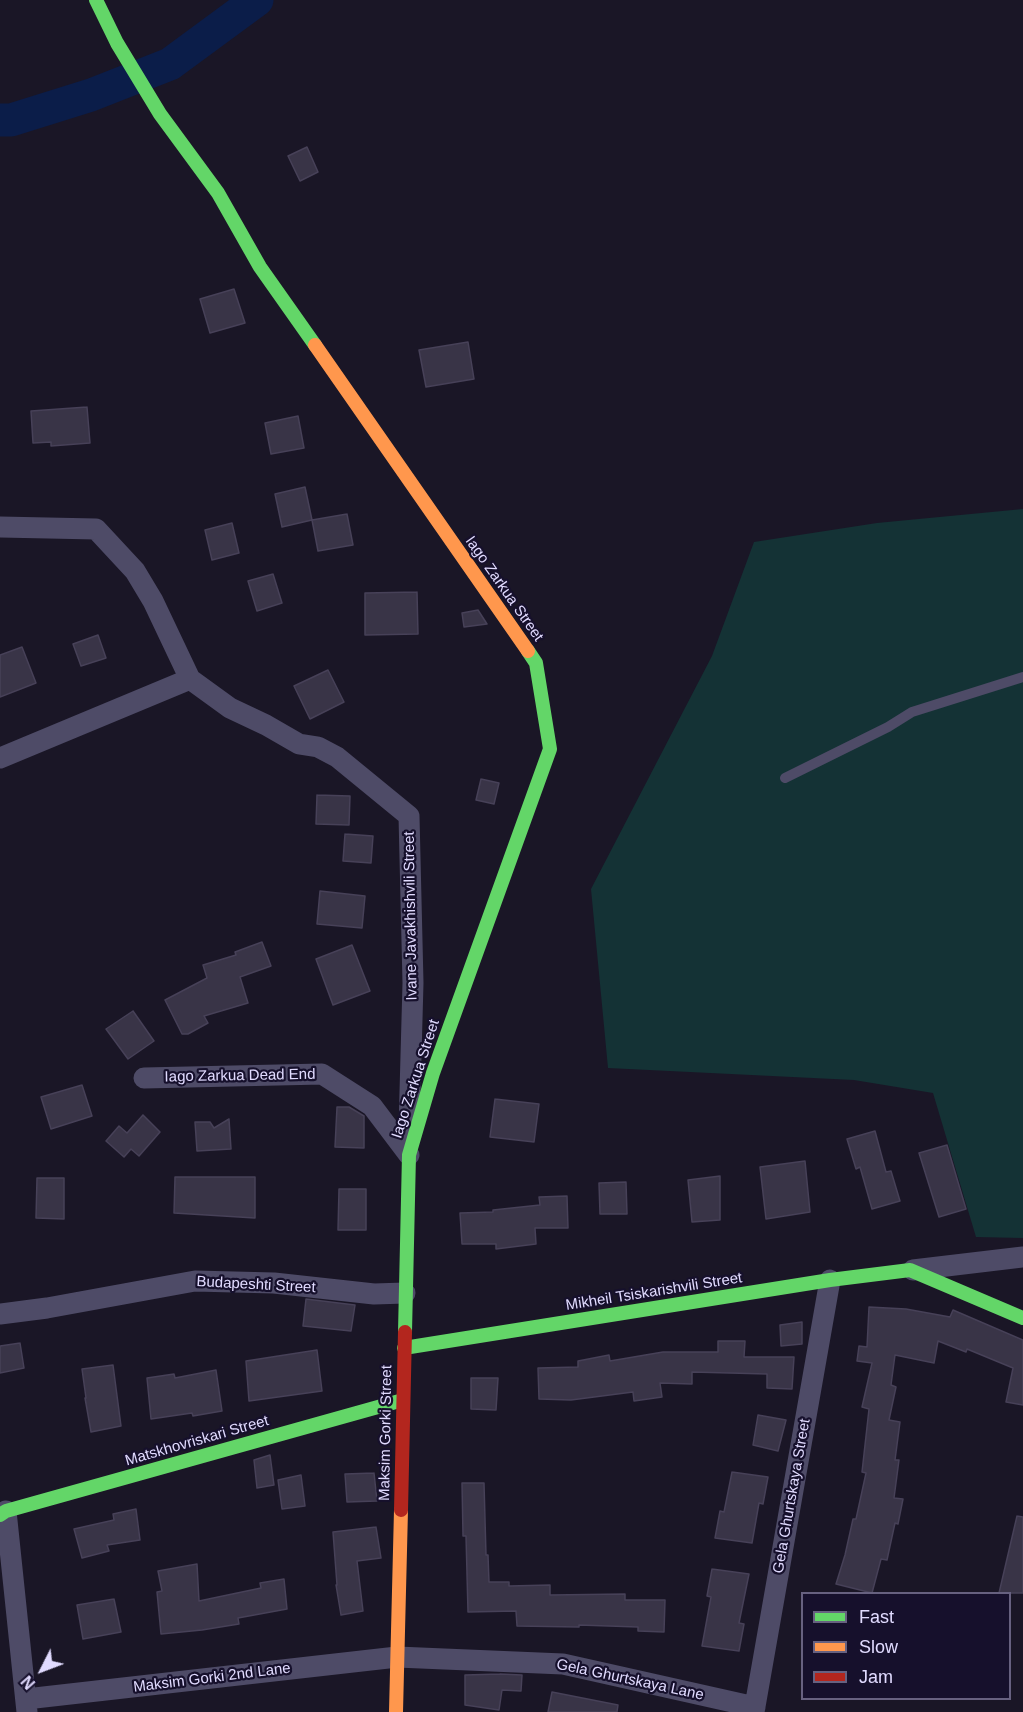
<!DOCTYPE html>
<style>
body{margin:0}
#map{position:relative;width:1023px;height:1712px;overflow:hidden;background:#1a1626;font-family:Helvetica,sans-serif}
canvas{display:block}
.legend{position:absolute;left:801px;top:1592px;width:210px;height:108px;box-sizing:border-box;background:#16102c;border:2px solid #676180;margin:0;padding:8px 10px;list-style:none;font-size:18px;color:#e1dbff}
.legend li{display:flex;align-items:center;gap:12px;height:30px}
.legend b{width:30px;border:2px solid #676180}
.north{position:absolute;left:12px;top:1640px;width:60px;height:60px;-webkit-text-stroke:4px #16102c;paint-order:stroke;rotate:228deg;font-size:16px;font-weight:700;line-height:24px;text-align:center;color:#e1dbff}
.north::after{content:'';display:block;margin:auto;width:21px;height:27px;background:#e1dbff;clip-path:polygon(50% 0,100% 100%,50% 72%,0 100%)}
</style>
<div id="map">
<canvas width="1023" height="1712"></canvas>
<ul class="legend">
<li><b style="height:8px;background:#63d668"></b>Fast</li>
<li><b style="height:8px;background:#ff974d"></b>Slow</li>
<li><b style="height:8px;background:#b3261e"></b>Jam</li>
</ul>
<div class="north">N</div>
</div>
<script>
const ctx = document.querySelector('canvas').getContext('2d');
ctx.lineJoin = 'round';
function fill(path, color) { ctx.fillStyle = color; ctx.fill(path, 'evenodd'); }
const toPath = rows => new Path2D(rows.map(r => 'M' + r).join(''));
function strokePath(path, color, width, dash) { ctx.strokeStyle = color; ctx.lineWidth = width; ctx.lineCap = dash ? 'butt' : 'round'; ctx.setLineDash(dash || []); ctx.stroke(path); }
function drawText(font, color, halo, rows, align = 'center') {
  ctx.font = font + ' Helvetica,sans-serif'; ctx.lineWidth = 4.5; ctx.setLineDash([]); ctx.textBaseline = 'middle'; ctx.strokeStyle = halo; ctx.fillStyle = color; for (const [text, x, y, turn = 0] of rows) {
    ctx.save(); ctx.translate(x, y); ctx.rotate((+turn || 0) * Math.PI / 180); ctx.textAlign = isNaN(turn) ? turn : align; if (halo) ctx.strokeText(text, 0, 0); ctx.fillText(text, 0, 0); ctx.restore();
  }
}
const green = toPath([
 [1023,509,1023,1238,976,1237,933,1093,854,1080,608,1068,591,889,712,656,754,542,877,523]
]);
const river = toPath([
 [0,120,11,120,91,95,170,64,257,0]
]);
const building = toPath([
 [307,147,318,172,300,181,288,156,307,147],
 [234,289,245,323,210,333,200,299,234,289],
 [468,342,474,379,426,387,419,350,468,342],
 [87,407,90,443,51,446,51,442,33,443,31,411,87,407],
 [298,416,304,448,271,454,265,423,298,416],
 [305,487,312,520,282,527,275,494,305,487],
 [347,514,353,545,318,551,312,520,347,514],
 [232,523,239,553,212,560,205,530,232,523],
 [273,574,282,603,257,611,248,581,273,574],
 [417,592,418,634,365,635,365,593,417,592],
 [478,610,487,624,464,627,462,613,478,610],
 [98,635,106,658,81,666,73,644,98,635],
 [22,647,36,683,0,697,0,655,22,647],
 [328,670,344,702,310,719,294,686,328,670],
 [481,779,499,783,494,804,476,800,481,779],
 [317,795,350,796,349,825,316,824,317,795],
 [345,834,373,836,371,863,343,861,345,834],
 [320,891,365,896,362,928,317,924,320,891],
 [262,942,271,966,240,977,248,1003,204,1016,208,1023,188,1034,182,1034,165,1000,207,978,203,965,236,955,235,952,262,942],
 [352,945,370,991,333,1005,316,959,352,945],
 [133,1011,154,1041,128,1059,106,1029,133,1011],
 [82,1085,92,1116,51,1129,41,1097,82,1085],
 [495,1099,539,1104,534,1142,490,1137,495,1099],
 [337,1107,349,1107,364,1116,364,1148,335,1147,337,1107],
 [143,1115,160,1132,139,1156,131,1149,124,1157,106,1141,119,1126,127,1133,143,1115],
 [229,1119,231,1149,197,1151,195,1122,210,1122,214,1128,229,1119],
 [875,1131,886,1172,891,1171,900,1201,872,1209,860,1167,856,1169,847,1139,875,1131],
 [947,1145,966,1209,939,1217,919,1153,947,1145],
 [805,1161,810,1212,766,1219,760,1167,805,1161],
 [720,1176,720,1220,692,1222,688,1180,720,1176],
 [175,1177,255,1177,255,1218,174,1213,175,1177],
 [37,1178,64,1178,64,1219,36,1218,37,1178],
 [626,1182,627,1214,600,1214,599,1183,626,1182],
 [339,1189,366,1189,366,1230,338,1230,339,1189],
 [567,1196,568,1228,535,1228,536,1244,496,1249,496,1244,462,1244,460,1213,493,1212,493,1210,540,1205,539,1197,567,1196],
 [306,1299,355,1305,351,1331,303,1326,306,1299],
 [869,1307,906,1309,950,1317,953,1310,1023,1340,1023,1405,1006,1402,1013,1368,967,1349,966,1352,938,1341,934,1363,895,1355,891,1385,896,1387,889,1420,900,1422,895,1460,899,1460,894,1498,903,1499,898,1524,895,1523,887,1560,881,1559,872,1593,836,1584,845,1555,853,1519,856,1519,866,1473,862,1472,869,1409,862,1407,872,1363,857,1361,859,1346,867,1347,869,1307],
 [802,1322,802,1344,781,1346,780,1325,802,1322],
 [718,1341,745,1341,744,1357,794,1357,792,1389,767,1388,767,1374,692,1372,692,1384,660,1383,662,1397,634,1401,633,1392,571,1400,539,1399,538,1368,578,1367,578,1361,609,1355,610,1361,663,1352,718,1352,718,1341],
 [20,1343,24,1368,0,1373,0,1346,20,1343],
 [317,1350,322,1391,249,1401,246,1361,317,1350],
 [113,1365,121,1426,91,1432,85,1398,86,1398,82,1369,113,1365],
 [216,1370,222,1411,193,1416,192,1413,151,1419,147,1378,174,1374,175,1378,216,1370],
 [471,1378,498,1378,496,1410,471,1409,471,1378],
 [758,1415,786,1420,778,1451,753,1445,758,1415],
 [270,1455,274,1485,257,1488,254,1460,270,1455],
 [732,1472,768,1477,763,1504,759,1503,752,1543,715,1538,720,1511,724,1512,732,1472],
 [374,1473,377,1501,347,1502,345,1474,374,1473],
 [301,1475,305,1506,282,1509,278,1480,301,1475],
 [462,1483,484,1483,486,1555,488,1555,489,1582,509,1582,509,1586,550,1585,550,1595,625,1594,625,1600,665,1600,664,1632,638,1631,638,1627,579,1625,579,1627,517,1626,516,1611,468,1612,466,1536,463,1536,462,1483],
 [136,1509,140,1540,107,1545,109,1551,82,1558,74,1529,114,1520,113,1514,136,1509],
 [1017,1516,1023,1517,1023,1593,999,1593,1017,1516],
 [376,1527,381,1558,357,1561,363,1611,341,1615,336,1585,337,1585,333,1532,376,1527],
 [197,1564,199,1601,261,1588,260,1583,284,1579,287,1609,238,1618,239,1624,202,1630,161,1634,157,1592,162,1591,158,1571,197,1564],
 [712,1569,749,1574,739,1623,744,1624,739,1651,702,1646,711,1597,707,1596,712,1569],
 [114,1599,121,1632,83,1639,77,1605,114,1599],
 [500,1674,522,1675,521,1691,502,1690,499,1710,465,1705,465,1675,500,1674],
 [552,1692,618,1705,617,1712,548,1712,552,1692]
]);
const lane = toPath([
 [785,778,888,727,912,712,1023,677]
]);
const street = toPath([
 [0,527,96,529,135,571,153,601,190,679,230,708,266,725,299,744,318,747,337,757,409,816,413,983,409,1128],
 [0,758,190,679],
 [144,1078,322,1074,372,1106,409,1155],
 [913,1270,1023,1257],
 [0,1314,47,1308,195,1281,274,1283,374,1294,405,1293],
 [6,1511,27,1712],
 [26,1699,397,1657,563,1664,755,1707],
 [754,1712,830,1280]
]);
const fast = toPath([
 [96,0,117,43,160,114,218,193,260,267,315,345],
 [405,1332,409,1155,433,1073,550,749,536,663,528,651],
 [404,1348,830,1280,910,1270,1023,1318],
 [0,1515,6,1511,403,1400]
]);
const slow = toPath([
 [315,345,528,651],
 [396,1712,401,1510]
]);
const jam = toPath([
 [401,1510,405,1332]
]);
const streetNames = [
 ["Iago Zarkua Street",504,589,55],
 ["Ivane Javakhishvili Street",411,916,-91],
 ["Iago Zarkua Dead End",240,1076,-1],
 ["Iago Zarkua Street",416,1079,-72],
 ["Budapeshti Street",256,1285,3],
 ["Mikheil Tsiskarishvili Street",654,1292,-9],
 ["Maksim Gorki Street",386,1433,-89],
 ["Matskhovriskari Street",197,1441,-16],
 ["Gela Ghurtskaya Street",792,1496,-80],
 ["Maksim Gorki 2nd Lane",212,1678,-7],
 ["Gela Ghurtskaya Lane",630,1680,12]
];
fill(green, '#143235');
strokePath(river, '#0b1d49', 33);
fill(building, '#393447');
strokePath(building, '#474158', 1.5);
strokePath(lane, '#4e4b67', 10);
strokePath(street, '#4e4b67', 21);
strokePath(fast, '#63d668', 14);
strokePath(slow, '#ff974d', 14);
strokePath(jam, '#b3261e', 14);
drawText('15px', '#e1dbff', '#16102c', streetNames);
</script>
